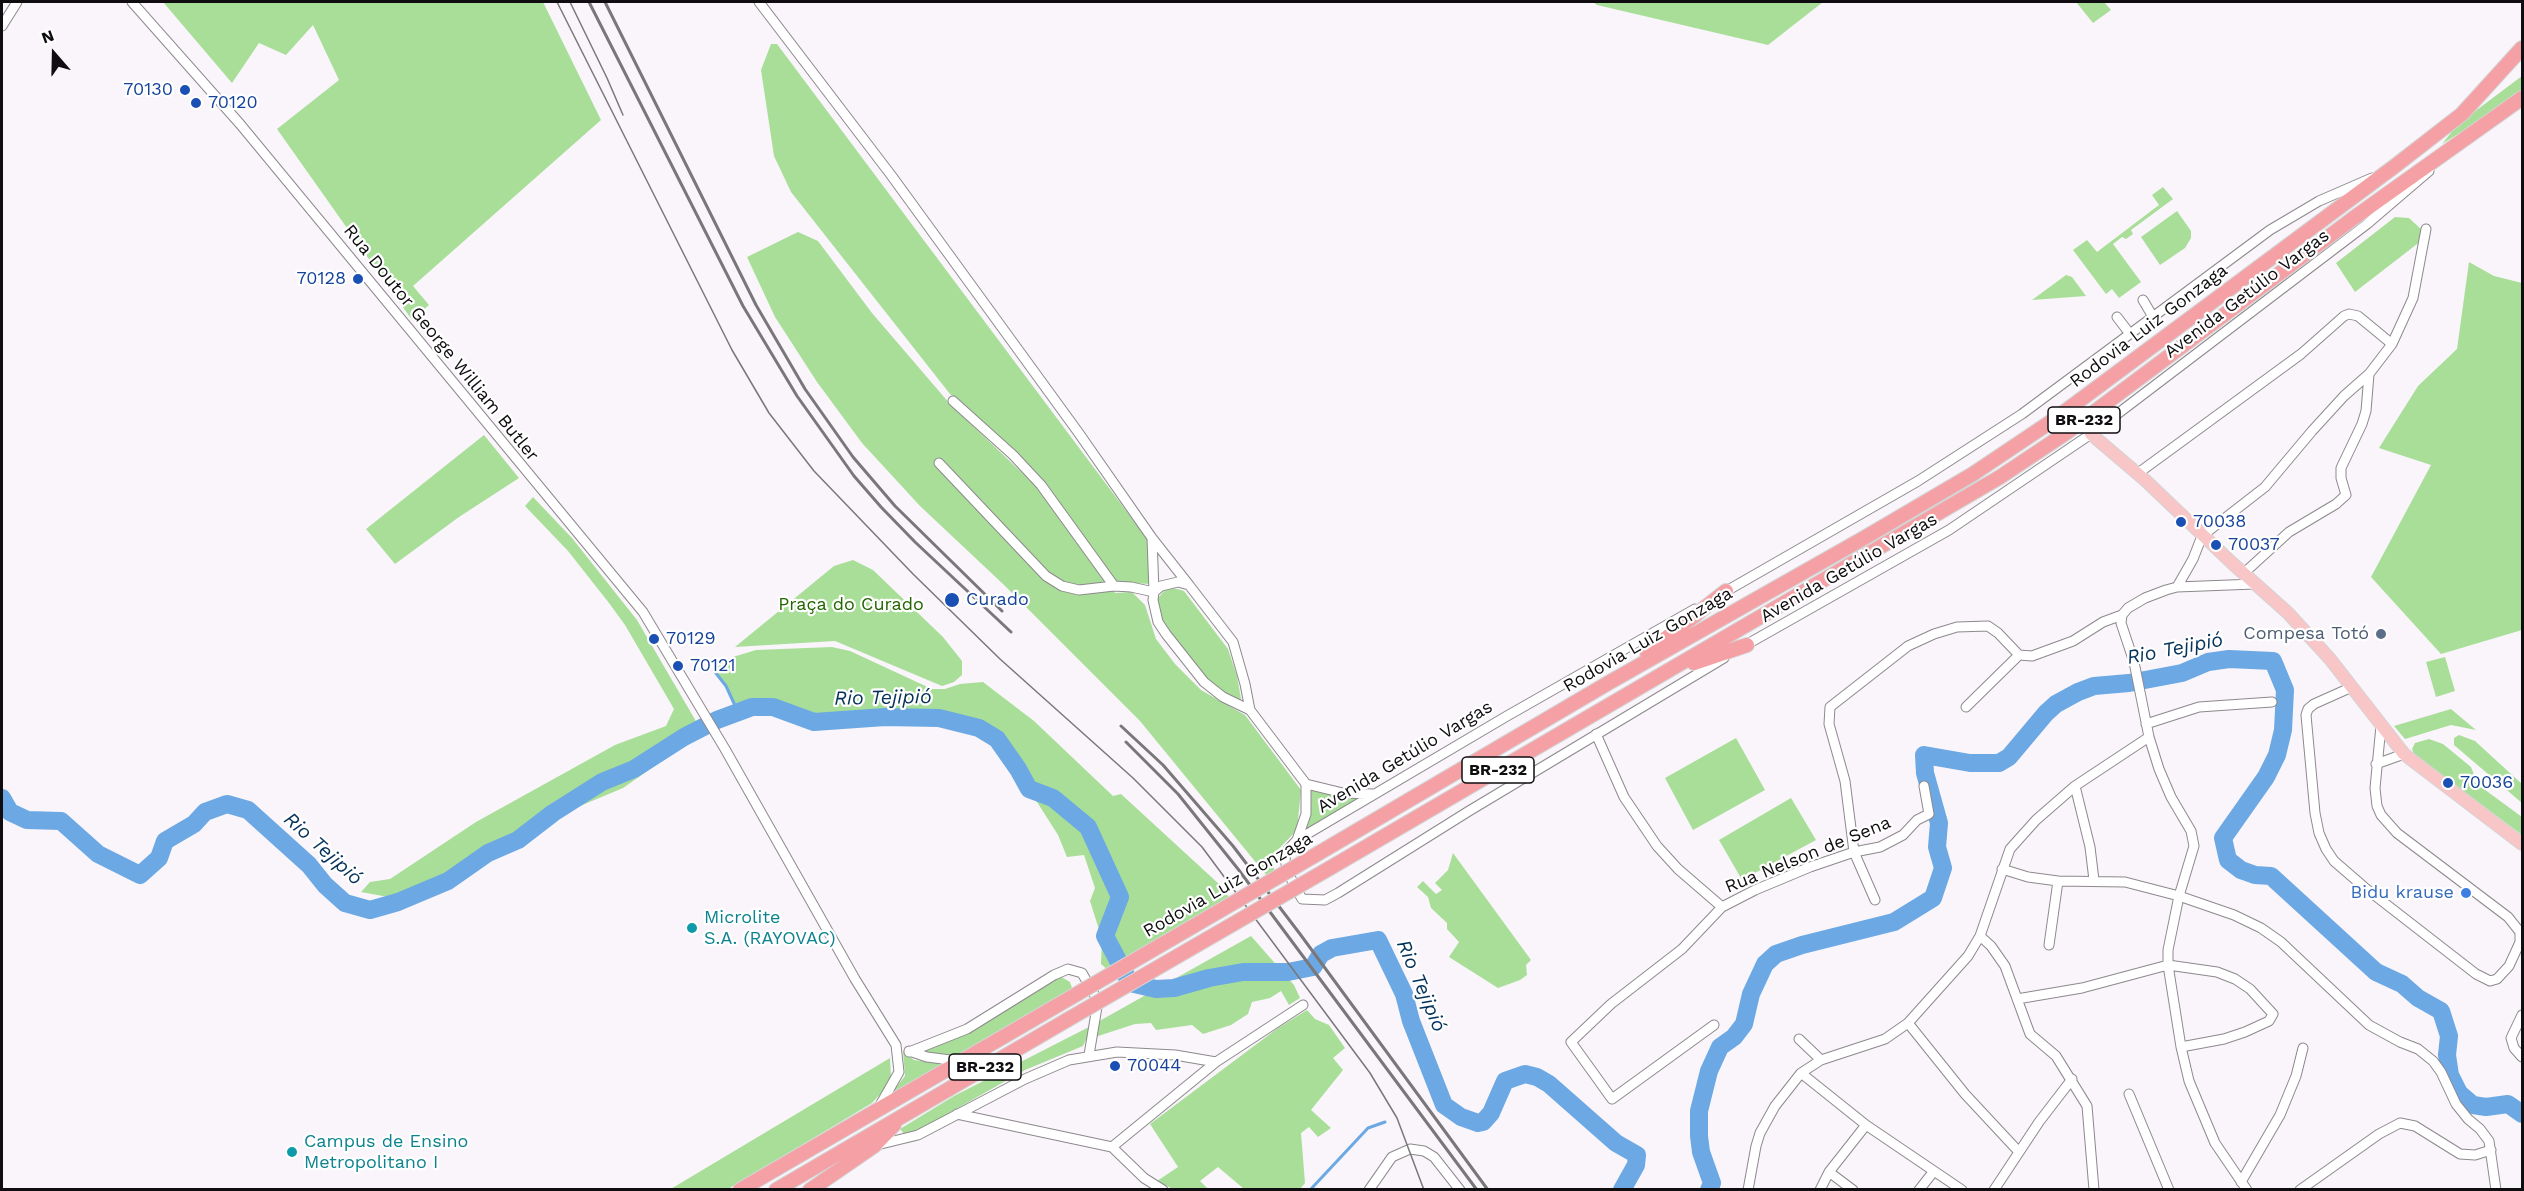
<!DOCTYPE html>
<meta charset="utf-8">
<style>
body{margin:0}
#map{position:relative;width:2524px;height:1191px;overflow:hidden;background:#f9f5fa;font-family:"Work Sans",sans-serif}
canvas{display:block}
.frame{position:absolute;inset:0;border:3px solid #0f0d0f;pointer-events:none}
.north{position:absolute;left:24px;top:24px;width:60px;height:60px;-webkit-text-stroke:4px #fff;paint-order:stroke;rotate:340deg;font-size:16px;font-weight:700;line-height:24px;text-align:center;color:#0f0d0f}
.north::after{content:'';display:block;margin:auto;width:21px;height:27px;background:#0f0d0f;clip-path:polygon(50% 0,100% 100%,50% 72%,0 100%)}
</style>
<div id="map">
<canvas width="2524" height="1191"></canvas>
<div class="frame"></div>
<div class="north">N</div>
</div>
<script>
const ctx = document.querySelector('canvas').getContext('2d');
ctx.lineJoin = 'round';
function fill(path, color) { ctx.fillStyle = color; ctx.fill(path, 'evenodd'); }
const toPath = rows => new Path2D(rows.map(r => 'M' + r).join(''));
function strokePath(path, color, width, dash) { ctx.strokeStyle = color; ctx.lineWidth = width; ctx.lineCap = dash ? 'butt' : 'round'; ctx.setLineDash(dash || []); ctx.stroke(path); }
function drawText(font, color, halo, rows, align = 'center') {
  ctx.font = font + ' "Work Sans",sans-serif'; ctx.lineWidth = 4.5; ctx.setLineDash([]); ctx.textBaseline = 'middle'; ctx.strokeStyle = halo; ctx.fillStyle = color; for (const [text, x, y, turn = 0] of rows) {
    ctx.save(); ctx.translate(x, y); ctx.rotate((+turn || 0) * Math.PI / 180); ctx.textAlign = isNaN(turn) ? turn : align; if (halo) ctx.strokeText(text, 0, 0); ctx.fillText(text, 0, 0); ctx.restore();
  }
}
const green = toPath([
 [163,2,543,2,601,120,413,286,429,305,412,320,277,129,339,80,313,25,286,55,259,43,232,83],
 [1593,2,1823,2,1768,45,1597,5],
 [2076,2,2104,2,2111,10,2093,23],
 [771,44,777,44,1148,540,1150,584,1116,582,1015,451,950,394,791,192,774,156,761,70],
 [2522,76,2522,94,2442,144,2458,124],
 [2163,187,2173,199,2131,230,2133,234,2126,239,2122,237,2113,244,2141,282,2119,298,2112,289,2106,294,2073,250,2087,240,2097,252,2159,205,2152,195],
 [2177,211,2191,231,2191,238,2185,248,2160,265,2141,237],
 [2395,217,2409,218,2423,231,2421,241,2355,292,2336,263],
 [798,232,818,241,872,313,950,404,1039,489,1115,593,1132,592,1145,605,1156,639,1175,664,1201,690,1245,715,1301,790,1297,830,1273,855,1274,870,1267,876,1140,721,1003,584,920,506,862,443,817,382,775,317,747,257],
 [2469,262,2494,276,2522,283,2522,630,2441,654,2371,577,2431,465,2379,448,2418,386,2457,349],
 [2066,275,2072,277,2086,296,2032,300],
 [484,435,519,478,459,517,395,564,366,529],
 [533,497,572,538,637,620,697,723,701,720,708,729,623,788,568,811,453,886,410,901,361,892,370,882,390,879,476,822,615,745,666,726,674,709,625,625,609,603,568,551,525,506],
 [853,560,873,570,943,637,962,661,962,675,954,682,942,686,835,641,735,647,834,566],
 [1174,588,1184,591,1228,649,1237,676,1241,699,1238,701,1229,698,1208,681,1159,620,1157,599,1166,589],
 [832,647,850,651,932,689,945,689,960,684,983,682,1034,721,1113,796,1121,794,1220,885,1231,900,1109,971,1101,964,1102,939,1090,901,1095,888,1084,855,1067,857,1058,835,997,739,979,728,938,718,885,717,814,722,772,707,752,707,738,712,726,686,712,670,733,657,756,650],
 [2445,657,2455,691,2436,697,2426,662],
 [2451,709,2476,730,2451,725,2405,739,2394,726],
 [2459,735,2475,741,2522,784,2522,803,2454,745,2454,738],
 [1736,738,1765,790,1693,830,1665,778],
 [2429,739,2443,744,2471,767,2475,777,2473,781,2522,817,2522,835,2414,754,2412,749,2415,743],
 [1310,790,1327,794,1368,797,1302,835,1311,804],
 [1791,798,1816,840,1742,880,1719,840],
 [1453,853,1531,960,1526,965,1527,975,1520,980,1498,988,1449,957,1459,942,1447,929,1447,923,1431,908,1428,897,1417,887,1423,881,1436,894,1442,890,1435,883,1448,870],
 [1251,936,1294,985,1300,998,1289,1005,1281,991,1270,998,1252,1002,1248,1014,1231,1025,1203,1034,1192,1025,1156,1030,1151,1023,1135,1024,1086,1040,1083,1046,1025,1070,919,1130,905,1135,900,1129,954,1096,1087,1028],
 [1058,975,1070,982,1072,988,1038,1010,962,1053,947,1057,918,1052],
 [1307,1010,1315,1019,1329,1025,1345,1048,1333,1058,1343,1070,1311,1110,1331,1128,1318,1137,1309,1127,1301,1133,1305,1183,1300,1189,1244,1189,1218,1167,1200,1181,1208,1189,1173,1189,1157,1181,1178,1167,1150,1124,1278,1028],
 [903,1051,914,1060,945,1064,889,1096,905,1076],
 [890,1058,891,1077,884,1090,872,1103,827,1130,728,1189,669,1190]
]);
const stream = toPath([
 [715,672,726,686,738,712],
 [1310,1190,1368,1128,1385,1122]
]);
const river = toPath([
 [2,798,10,812,27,820,61,821,98,854,140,875,159,858,165,841,194,824,205,812,227,804,248,810,309,865,325,885,345,903,370,910,398,902,448,881,488,853,518,840,553,813,602,782,634,769,684,737,717,720,752,707,773,707,814,722,885,717,939,718,979,728,997,739,1018,769,1029,789,1053,798,1088,827,1120,897,1105,936,1130,983,1156,989,1174,988,1209,978,1243,972,1288,972,1313,967,1321,954,1332,948,1378,940,1404,994,1411,1021,1444,1105,1461,1117,1478,1123,1483,1122,1491,1113,1505,1081,1525,1074,1537,1077,1549,1084,1616,1143,1637,1155,1636,1165,1622,1190],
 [1709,1190,1712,1183,1701,1152,1699,1136,1699,1111,1709,1071,1720,1047,1734,1037,1744,1024,1751,994,1765,964,1776,954,1802,945,1894,922,1933,898,1943,868,1937,847,1939,823,1925,773,1924,755,1970,763,1999,763,2009,757,2046,713,2056,704,2078,692,2094,686,2129,683,2182,673,2208,662,2229,659,2273,661,2285,690,2283,730,2277,755,2266,777,2223,838,2228,860,2241,870,2255,875,2271,876,2376,972,2402,984,2418,998,2441,1011,2449,1036,2447,1055,2450,1075,2459,1093,2473,1105,2486,1107,2508,1104,2522,1114]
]);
const minor = toPath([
 [132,2,240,124,643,612,725,749,855,979,896,1045,899,1072,879,1107],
 [759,2,891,175,1078,432,1152,538,1189,585],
 [2,26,17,2],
 [2143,300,2153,317],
 [2117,317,2130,334],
 [953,401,1013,455,1041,485,1114,586,1131,587,1154,592,1152,538],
 [939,463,1046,576,1062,586,1079,590,1114,586],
 [2137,474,2301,354,2344,316,2349,314,2358,316,2392,344],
 [2243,574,2289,532,2336,504,2346,495,2341,478,2341,468,2362,424,2366,411,2369,374,2392,344,2413,298,2426,229],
 [2177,587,2193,559,2202,536,2265,487,2312,431,2344,396,2369,374],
 [1723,593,1918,481,2022,414,2270,230,2319,201,2372,178],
 [1695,609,1507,716,1297,840,1286,852,1285,860,1289,875,1302,899,1325,900,1338,893,1469,811,1724,658],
 [1744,646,1949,530,2091,434,2367,224,2429,171],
 [2352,687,2314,704,2308,709,2306,715,2315,813,2319,833,2326,849,2334,861,2364,887,2476,974,2490,981,2497,979,2509,966,2520,942,2520,932,2508,917,2397,833,2381,815,2377,806,2375,788,2381,726],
 [1966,707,2019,655],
 [1250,710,1223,697,1204,682,1166,634,1158,622,1153,600,1154,592,1161,586,1178,582,1189,585,1233,642,1245,684,1250,710,1306,784,1306,814,1297,840],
 [2146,724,2199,707,2272,702],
 [1596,734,1624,797,1657,846,1678,869,1722,907],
 [2376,764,2404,754],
 [1306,784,1343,793,1374,794],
 [2075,786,2090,847,2094,880],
 [2002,869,2028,877,2058,881,2125,882,2179,896,2234,915,2261,928,2281,942,2369,1025,2400,1042,2418,1049,2433,1061,2441,1072,2456,1104,2468,1119,2480,1129,2489,1141,2496,1190],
 [1875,900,1854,852,1845,781,1829,724,1830,707,1908,646,1934,634,1957,627,1988,626,1998,633,2019,655,2032,656,2073,641,2103,622,2122,615],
 [1980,936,1991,946,2005,966,2030,1034,2056,1056,2087,1106,2094,1190],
 [2049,945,2058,881],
 [2017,999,2082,988,2168,965,2217,972,2235,979,2250,989,2273,1014,2269,1021,2245,1032,2224,1039,2181,1047],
 [2522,1015,2511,1038,2514,1048,2522,1057],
 [1908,1023,1965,1094,2019,1152],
 [1714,1025,1612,1099,1571,1042,1611,1004,1682,949,1722,907,1755,890,1810,867,1854,852,1880,847,1903,835,1917,820,1929,814,1924,786],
 [1799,1039,1821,1060],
 [909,1051,927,1057,958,1061],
 [909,1052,967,1029,1054,975,1068,969,1082,973,1098,1001,1089,1055],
 [1801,1073,1866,1125,1962,1190],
 [2129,1094,2169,1190],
 [957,1114,1112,1147,1144,1178,1163,1190],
 [877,1145,918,1135,1025,1079,1069,1060,1117,1052,1175,1055,1216,1062],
 [1112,1147,1216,1062,1303,1005],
 [1829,1172,1853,1190],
 [2241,1182,2280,1115,2296,1076,2303,1048],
 [1369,1190,1392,1157,1410,1149,1424,1151,1434,1157,1460,1190],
 [1748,1190,1756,1146,1760,1133,1775,1106,1801,1073,1821,1060,1885,1039,1908,1023,1968,956,1980,936,2010,849,2036,820,2075,786,2149,737],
 [1820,1190,1829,1172,1866,1125],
 [1919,1190,1934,1171],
 [1994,1190,2039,1122,2072,1079],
 [2247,1190,2215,1143,2189,1081,2181,1047,2168,965,2168,950,2179,896,2194,846,2191,831,2171,797,2159,769,2149,737,2134,662,2121,623,2122,615,2128,608,2145,598,2166,590,2177,587,2255,584],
 [2300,1190,2379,1134,2400,1123,2415,1126,2460,1154,2475,1155,2491,1150]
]);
const major = toPath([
 [2091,434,2145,480,2232,563,2288,613,2330,659,2404,754,2522,844]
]);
const highway = toPath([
 [1647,653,1726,591],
 [1694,663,1747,645],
 [1319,853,1610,682,1864,538,1973,474,2052,421,2395,166,2462,114,2522,48],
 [1330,868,2000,477,2066,433,2355,217,2522,98],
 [740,1190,1058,1005],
 [776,1190,1067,1020],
 [810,1190,874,1146,894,1125]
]);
const tram = toPath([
 [557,2,732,350,769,413,814,471,913,574,1000,659,1133,778,1202,847,1370,1073,1397,1118,1424,1190],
 [570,2,607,78,623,115]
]);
const rail = toPath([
 [589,2,743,306,797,396,854,476,881,507,915,542,1011,632],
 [605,2,756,305,805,389,853,457,895,506,1002,611],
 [1121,726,1163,765,1233,846,1300,934,1488,1190],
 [1126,742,1178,794,1238,869,1477,1190]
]);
const highwayBridge = toPath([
 [1058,1005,1319,853],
 [1067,1020,1330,868]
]);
const markers = [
 [185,90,6,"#1a4fb4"],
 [196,103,6,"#1a4fb4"],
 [358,279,6,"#1a4fb4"],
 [2181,522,6,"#1a4fb4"],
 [2216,545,6,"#1a4fb4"],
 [952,600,8,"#1a4fb4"],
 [2381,634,6,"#5c6f8a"],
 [654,639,6,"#1a4fb4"],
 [678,666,6,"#1a4fb4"],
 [2448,783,6,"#1a4fb4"],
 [2466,893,6,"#3f7fe0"],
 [692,928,6,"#0f9aa8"],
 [1115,1066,6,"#1a4fb4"],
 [292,1152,6,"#0f9aa8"]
];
const shields = [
 [2084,420,72],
 [1498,770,72],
 [985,1067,72]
];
const shieldNames = [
 ["BR-232",2084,420],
 ["BR-232",1498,770],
 ["BR-232",985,1067]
];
const transitNames = [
 ["70130",173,90,"right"],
 ["70120",208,103],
 ["70128",346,279,"right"],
 ["70038",2193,522],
 ["70037",2228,545],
 ["Curado",966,600],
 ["70129",666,639],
 ["70121",690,666],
 ["70036",2460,783],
 ["70044",1127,1066]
];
const streetNames = [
 ["Avenida Getúlio Vargas",2247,294,-37],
 ["Rodovia Luiz Gonzaga",2149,326,-37],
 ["Rua Doutor George William Butler",441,343,51],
 ["Avenida Getúlio Vargas",1849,568,-30],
 ["Rodovia Luiz Gonzaga",1648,640,-30],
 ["Avenida Getúlio Vargas",1405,757,-31],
 ["Rua Nelson de Sena",1808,855,-22],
 ["Rodovia Luiz Gonzaga",1228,885,-30]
];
const parkNames = [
 ["Praça do Curado",851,605]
];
const serviceNames = [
 ["Compesa Totó",2369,634]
];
const shopNames = [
 ["Bidu krause",2454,893]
];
const cultureNames = [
 ["Microlite",704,918],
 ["S.A. (RAYOVAC)",704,939],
 ["Campus de Ensino",304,1142],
 ["Metropolitano I",304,1163]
];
const waterNames = [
 ["Rio Tejipió",2175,649,-11],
 ["Rio Tejipió",883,698,-1],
 ["Rio Tejipió",323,849,42],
 ["Rio Tejipió",1421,986,67]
];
fill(green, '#a9de99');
strokePath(stream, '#6ba8e4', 3);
strokePath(river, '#6ba8e4', 18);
strokePath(minor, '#8d898d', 11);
strokePath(major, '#d4d3d4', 14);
strokePath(highway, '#d4d3d4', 16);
strokePath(minor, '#fff', 9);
strokePath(major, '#f9c6c8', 12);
strokePath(highway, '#f5a0a4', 14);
strokePath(tram, '#7a777a', 1.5);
strokePath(rail, '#7a777a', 3);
strokePath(highwayBridge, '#d4d3d4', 16, []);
strokePath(highwayBridge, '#f5a0a4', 14);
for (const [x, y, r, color] of markers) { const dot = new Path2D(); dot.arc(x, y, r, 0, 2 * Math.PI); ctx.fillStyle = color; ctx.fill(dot); strokePath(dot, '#fff', 2); }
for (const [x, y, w] of shields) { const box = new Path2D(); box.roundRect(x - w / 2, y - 13, w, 26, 4.5); ctx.fillStyle = '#fff'; ctx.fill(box); strokePath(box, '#0f0d0f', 1.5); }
drawText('bold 16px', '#0f0d0f', null, shieldNames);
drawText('18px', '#164399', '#fff', transitNames, 'left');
drawText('18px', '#0f0d0f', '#fff', streetNames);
drawText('18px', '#236400', '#fff', parkNames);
drawText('18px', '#4e5e75', '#fff', serviceNames, 'right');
drawText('18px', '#366cbe', '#fff', shopNames, 'right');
drawText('18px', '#0d838f', '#fff', cultureNames, 'left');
drawText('italic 20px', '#05335a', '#fff', waterNames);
</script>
